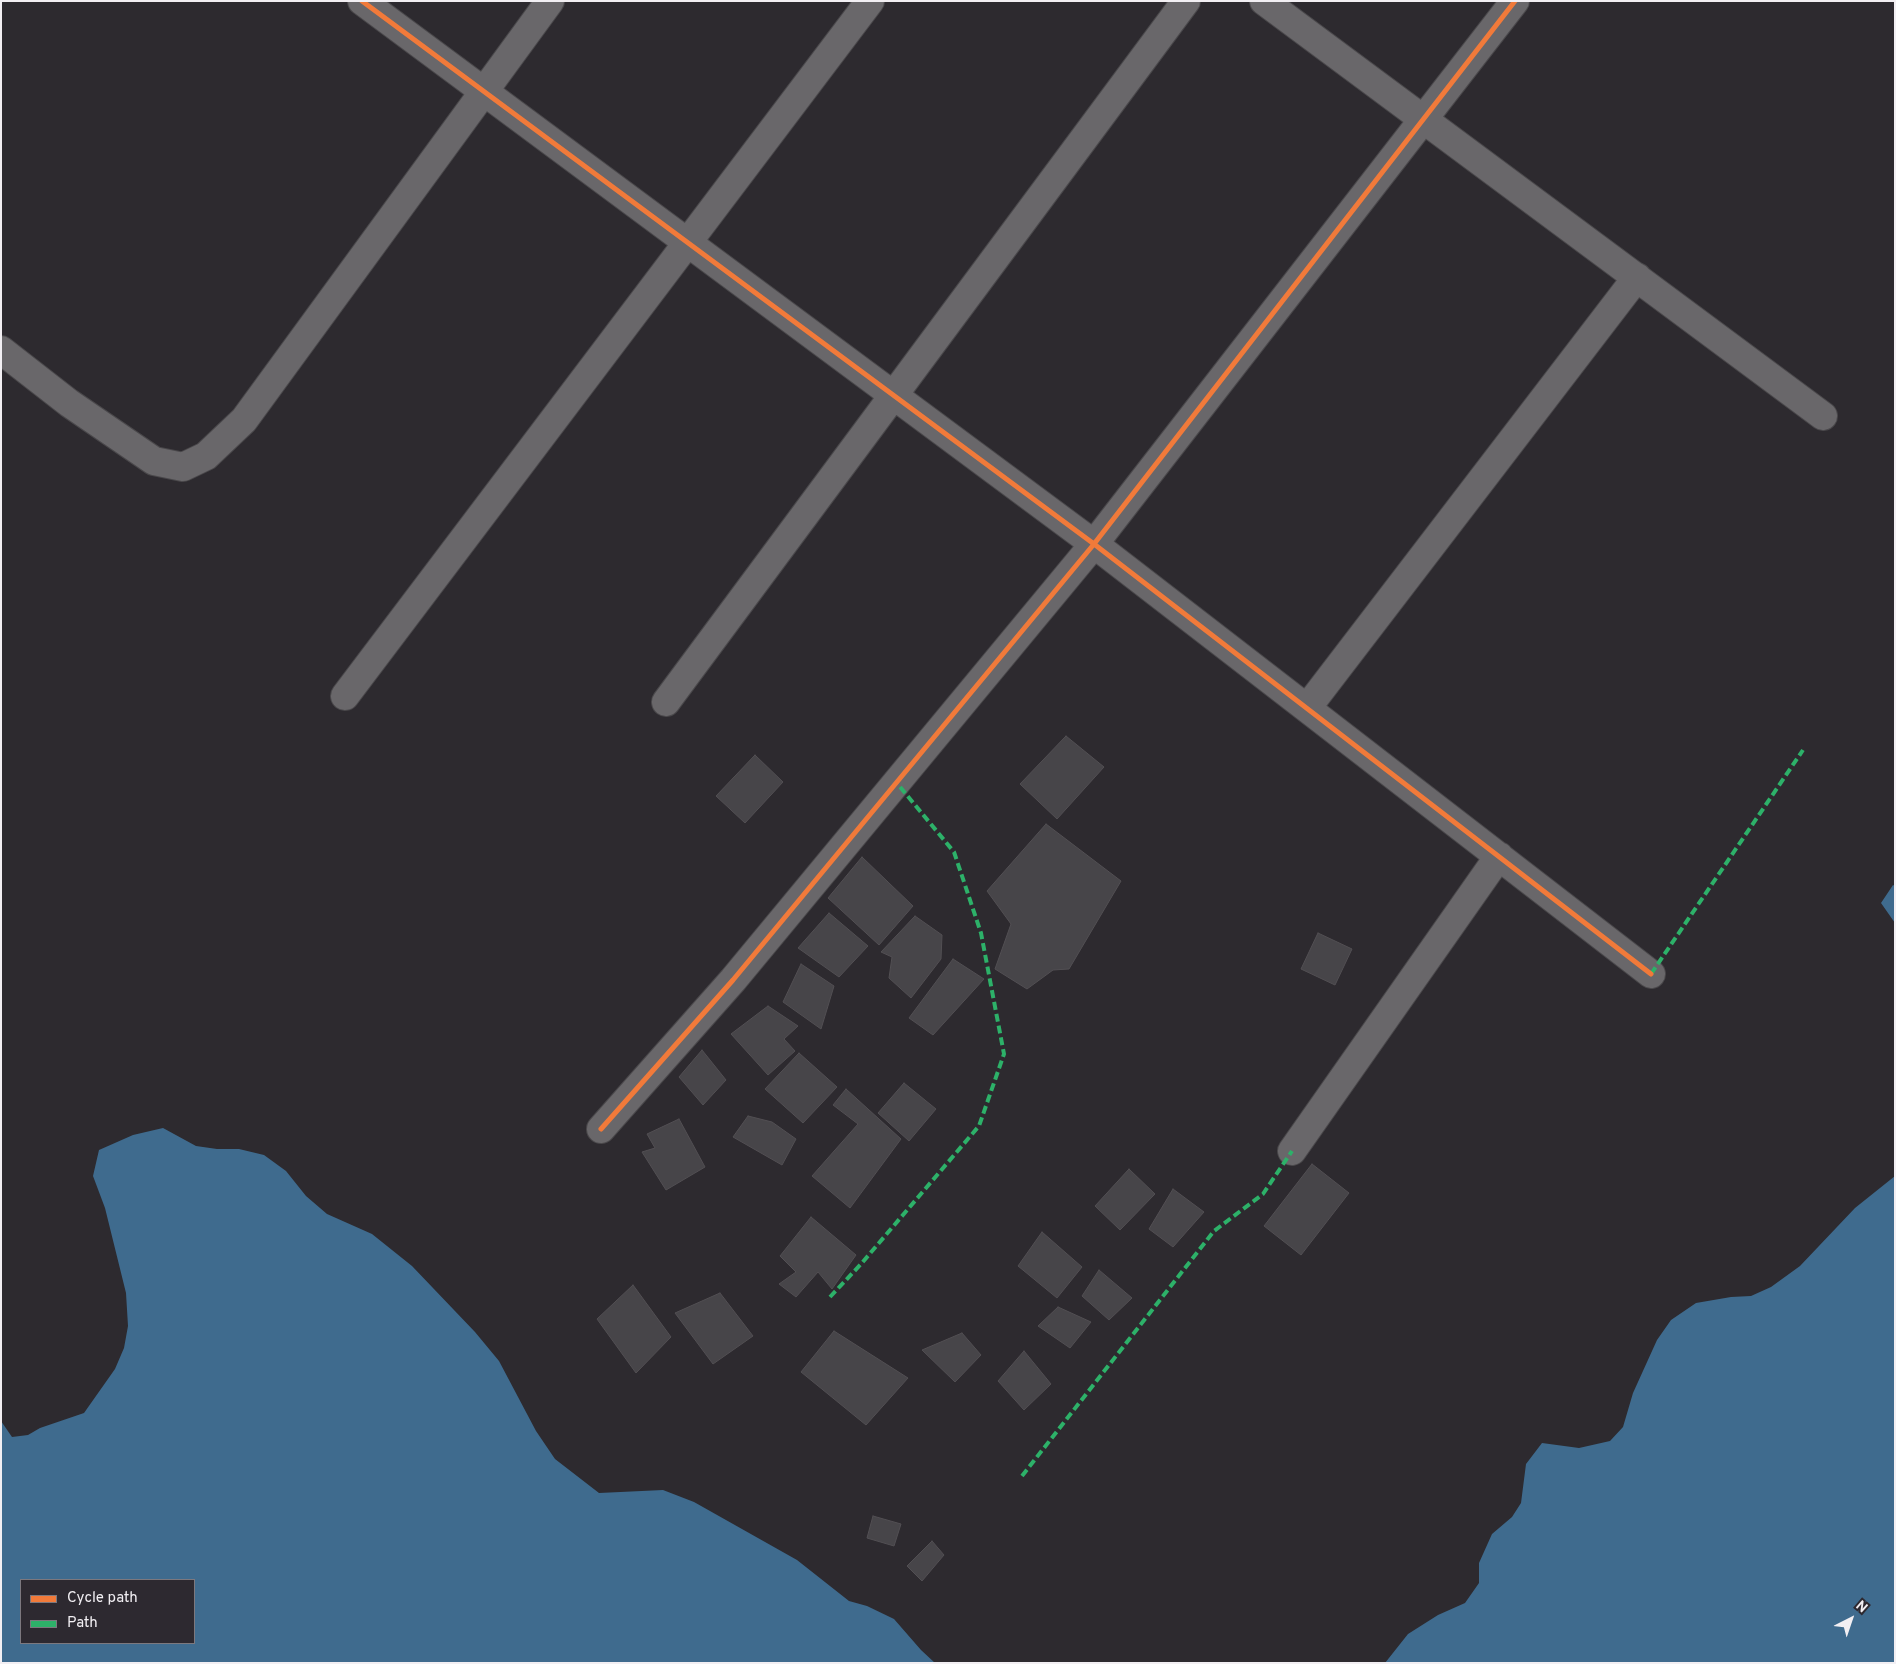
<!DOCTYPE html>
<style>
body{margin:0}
#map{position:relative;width:1896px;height:1664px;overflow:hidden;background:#2d2a2f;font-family:Overpass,sans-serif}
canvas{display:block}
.frame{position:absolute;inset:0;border:2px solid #f2eff3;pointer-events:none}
.legend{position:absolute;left:20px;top:1579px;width:175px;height:65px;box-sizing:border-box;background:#2d2930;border:1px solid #7c787e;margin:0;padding:6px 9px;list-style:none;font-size:15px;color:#f2eff3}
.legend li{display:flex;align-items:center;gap:10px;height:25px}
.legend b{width:25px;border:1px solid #7c787e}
.north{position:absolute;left:1826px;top:1594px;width:50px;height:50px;-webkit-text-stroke:4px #2d2930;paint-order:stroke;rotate:41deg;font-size:14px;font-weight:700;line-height:20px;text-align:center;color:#f2eff3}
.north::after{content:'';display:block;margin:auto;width:18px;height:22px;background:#f2eff3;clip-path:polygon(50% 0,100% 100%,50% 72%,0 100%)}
</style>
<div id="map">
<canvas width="1896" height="1664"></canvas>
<div class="frame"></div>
<ul class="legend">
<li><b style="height:6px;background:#f17a3a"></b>Cycle path</li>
<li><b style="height:6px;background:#2db169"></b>Path</li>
</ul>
<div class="north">N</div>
</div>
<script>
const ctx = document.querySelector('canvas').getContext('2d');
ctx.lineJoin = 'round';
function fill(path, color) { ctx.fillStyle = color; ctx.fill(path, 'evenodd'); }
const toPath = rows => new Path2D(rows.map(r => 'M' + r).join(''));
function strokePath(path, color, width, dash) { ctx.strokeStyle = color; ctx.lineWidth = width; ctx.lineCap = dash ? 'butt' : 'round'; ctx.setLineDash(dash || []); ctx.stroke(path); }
const water = toPath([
 [1893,885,1895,886,1895,923,1881,903],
 [163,1128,196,1146,217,1149,239,1149,264,1155,286,1171,306,1196,327,1214,372,1234,412,1266,475,1332,499,1361,536,1431,555,1459,599,1493,663,1490,694,1502,797,1560,849,1601,867,1606,894,1619,921,1650,935,1663,1,1663,1,1421,12,1437,28,1435,40,1428,84,1413,115,1369,124,1348,128,1326,126,1293,105,1208,93,1176,99,1150,133,1135],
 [21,1580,194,1580,194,1643,21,1643],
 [1895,1176,1895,1663,1385,1663,1408,1634,1438,1615,1465,1603,1479,1583,1479,1563,1492,1534,1512,1517,1521,1503,1526,1464,1542,1443,1579,1448,1610,1441,1623,1427,1633,1393,1657,1340,1671,1320,1696,1303,1731,1297,1751,1296,1771,1287,1800,1266,1855,1208]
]);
const building = toPath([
 [1066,736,1104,767,1057,819,1020,784,1066,736],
 [755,755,783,782,745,823,716,796,755,755],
 [1046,824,1121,881,1069,969,1053,970,1027,989,995,969,1011,924,987,891,1046,824],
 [862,857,913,906,879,945,828,898,862,857],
 [829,913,868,946,839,977,798,948,829,913],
 [915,916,942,935,941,959,911,998,889,978,892,957,881,952,915,916],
 [1318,933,1352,949,1335,985,1301,969,1318,933],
 [953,959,984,979,933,1035,909,1018,953,959],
 [801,964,834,986,821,1029,783,1002,801,964],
 [768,1006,798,1026,784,1039,795,1051,768,1075,731,1034,768,1006],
 [702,1050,726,1080,703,1105,679,1077,702,1050],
 [799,1053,837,1087,803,1123,765,1089,799,1053],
 [904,1083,936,1109,909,1141,878,1113,904,1083],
 [846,1089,901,1139,850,1208,812,1176,858,1124,833,1105,846,1089],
 [748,1116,772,1122,796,1139,782,1165,733,1137,748,1116],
 [679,1119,705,1167,666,1190,642,1152,655,1148,647,1134,679,1119],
 [1312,1164,1349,1193,1301,1255,1264,1226,1312,1164],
 [1129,1169,1155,1194,1120,1230,1095,1206,1129,1169],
 [1173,1189,1204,1212,1173,1247,1149,1229,1173,1189],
 [811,1217,856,1255,832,1289,818,1272,796,1297,779,1284,796,1272,780,1256,811,1217],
 [1042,1232,1082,1267,1057,1298,1018,1266,1042,1232],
 [1099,1270,1132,1298,1109,1320,1082,1296,1099,1270],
 [633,1285,671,1337,636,1373,597,1319,633,1285],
 [720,1293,753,1336,713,1364,675,1313,720,1293],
 [1058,1307,1091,1322,1070,1348,1038,1326,1058,1307],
 [834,1331,908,1378,866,1425,801,1372,834,1331],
 [962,1333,981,1355,955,1382,922,1350,962,1333],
 [1024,1351,1051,1384,1024,1410,998,1381,1024,1351],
 [873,1516,901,1524,894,1546,867,1538,873,1516],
 [932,1541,944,1555,922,1581,907,1566,932,1541]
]);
const minor = toPath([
 [362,1,1094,544,1651,974],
 [1264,1,1823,416],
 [1,350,69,403,154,461,183,467,206,456,244,420,550,1],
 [345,696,870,1],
 [666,702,1186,1],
 [1307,708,1637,277],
 [601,1129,733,980,1094,544,1515,1],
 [1292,1151,1499,856]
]);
const quiet = toPath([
 [1651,974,1803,750],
 [830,1297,861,1264,979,1126,1004,1054,981,933,954,852,896,782],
 [1022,1476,1214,1231,1263,1194,1292,1151]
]);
const cycleway = toPath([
 [362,1,1094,544,1651,974],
 [601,1129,733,980,1094,544,1515,1]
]);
fill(water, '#3f6b8e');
fill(building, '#474549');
strokePath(building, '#524f53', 1);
strokePath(minor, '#4a484b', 30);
strokePath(minor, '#69676a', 28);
strokePath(quiet, '#2db169', 4, [8, 4]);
strokePath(cycleway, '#f17a3a', 5);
</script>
